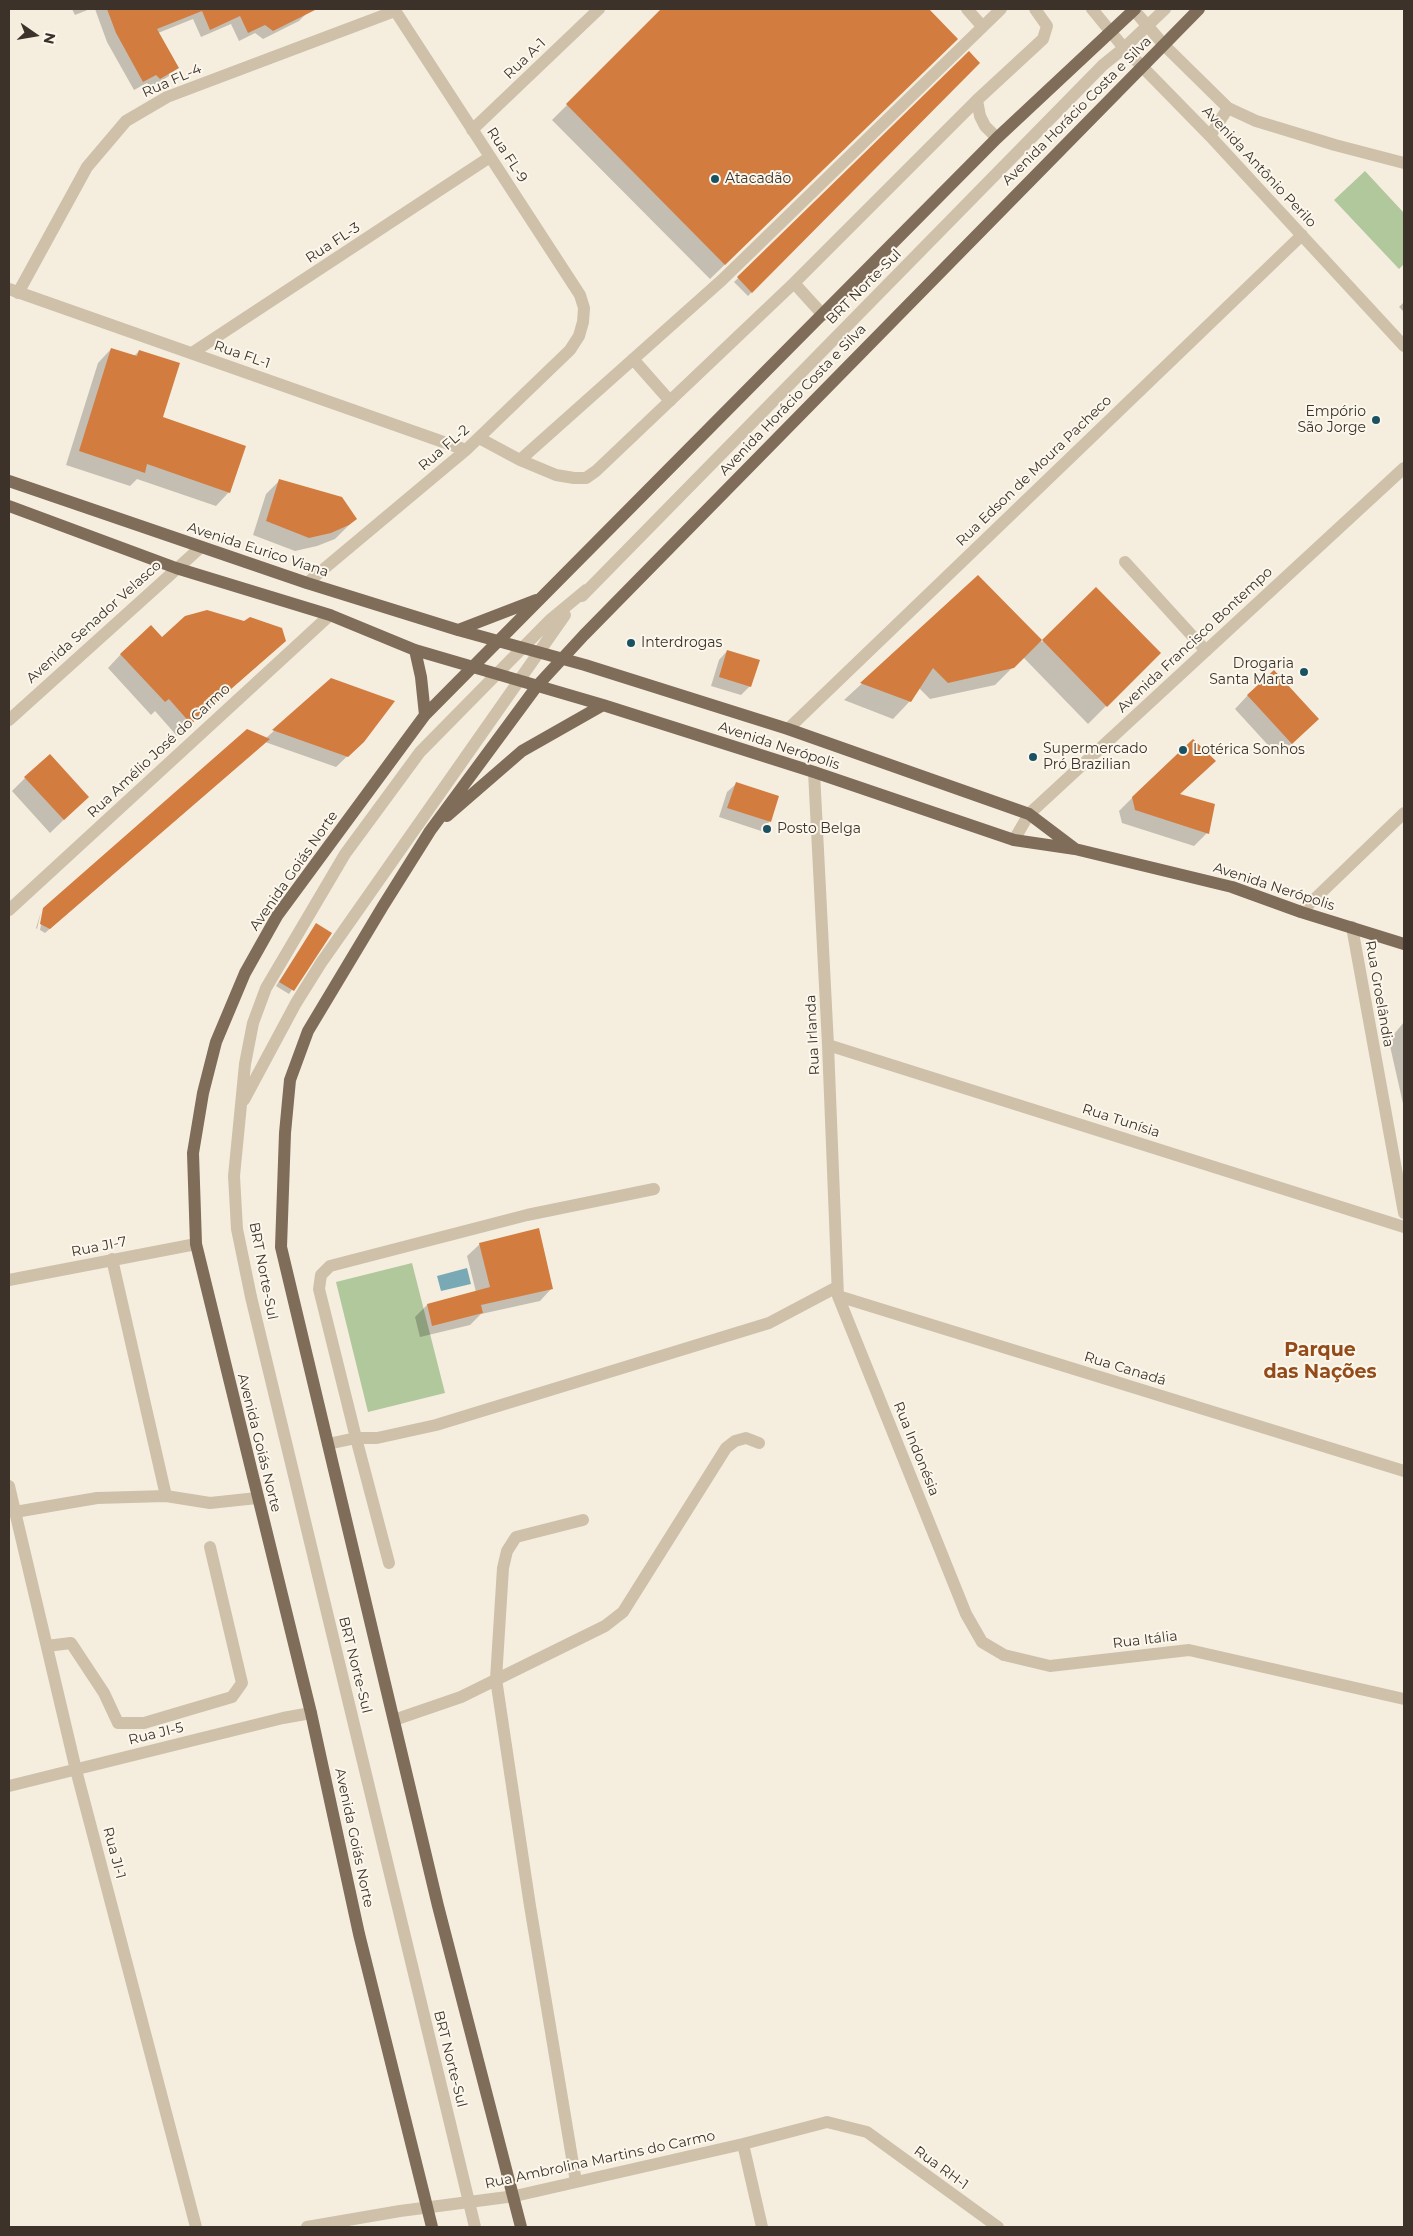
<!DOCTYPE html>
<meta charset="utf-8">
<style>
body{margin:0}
#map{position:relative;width:1413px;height:2236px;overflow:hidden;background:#f5eedf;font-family:Montserrat,sans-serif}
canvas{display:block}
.frame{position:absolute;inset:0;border:10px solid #3c3229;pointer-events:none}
.north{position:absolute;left:10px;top:10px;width:50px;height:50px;-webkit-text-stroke:4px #fcf7ec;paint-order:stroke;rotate:103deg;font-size:14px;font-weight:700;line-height:20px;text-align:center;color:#3c3229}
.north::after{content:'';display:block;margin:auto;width:18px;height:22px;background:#3c3229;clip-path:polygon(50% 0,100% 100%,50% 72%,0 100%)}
</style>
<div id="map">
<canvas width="1413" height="2236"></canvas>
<div class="frame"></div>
<div class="north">N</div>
</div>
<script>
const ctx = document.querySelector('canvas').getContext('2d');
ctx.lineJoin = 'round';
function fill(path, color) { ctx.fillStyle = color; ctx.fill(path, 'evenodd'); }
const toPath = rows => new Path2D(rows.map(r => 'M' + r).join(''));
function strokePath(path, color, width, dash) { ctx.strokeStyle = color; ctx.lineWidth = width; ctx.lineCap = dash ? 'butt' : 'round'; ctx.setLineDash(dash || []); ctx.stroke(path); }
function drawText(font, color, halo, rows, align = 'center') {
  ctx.font = font + ' Montserrat,sans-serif'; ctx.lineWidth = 4; ctx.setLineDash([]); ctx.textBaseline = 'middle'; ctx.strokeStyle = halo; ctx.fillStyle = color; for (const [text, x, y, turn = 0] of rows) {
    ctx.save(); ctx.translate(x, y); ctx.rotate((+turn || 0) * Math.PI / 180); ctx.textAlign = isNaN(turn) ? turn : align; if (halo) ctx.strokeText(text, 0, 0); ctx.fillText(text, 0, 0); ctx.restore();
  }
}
const green = toPath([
 [1365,171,1404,213,1404,264,1399,269,1334,200],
 [412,1263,445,1393,368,1412,336,1282]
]);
const water = toPath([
 [467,1268,471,1284,441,1291,437,1276]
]);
const shadow = toPath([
 [72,9,90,9,75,15],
 [95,9,306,9,308,12,299,21,263,39,255,33,239,41,231,24,201,37,193,19,158,33,177,68,169,76,151,87,147,83,134,90,107,42],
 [663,9,927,9,957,39,710,279,552,120],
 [969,53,979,63,748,296,734,282],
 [1404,302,1404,312,1399,307],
 [111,349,134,356,139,351,161,418,229,492,216,506,137,479,130,486,66,465,98,363],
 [280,480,355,519,335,539,317,546,295,551,253,535,266,494],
 [978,577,1042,642,1096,588,1159,653,1088,724,1023,657,995,685,930,699,919,688,910,701,893,719,844,700],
 [162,638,285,641,177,736,155,711,151,715,108,668,121,654],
 [727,651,750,686,741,695,711,686,719,660],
 [331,680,363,741,336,767,265,742,45,933,40,930,44,909,266,738],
 [1248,695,1304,732,1278,756,1235,709],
 [25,778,74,810,50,833,12,791],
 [736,784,777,797,769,822,761,831,719,817,727,792],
 [1179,795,1207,833,1194,846,1122,823,1119,811,1132,798],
 [41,912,37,929,36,928],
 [316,925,330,934,289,994,276,986],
 [1404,1022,1404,1108,1390,1046,1395,1033],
 [480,1244,552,1288,540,1301,481,1314,470,1325,420,1337,415,1317,427,1305,476,1292,467,1256]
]);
const building = toPath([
 [107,9,317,9,273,31,265,25,248,33,240,16,210,30,202,11,157,29,179,68,160,79,156,75,143,82,116,33],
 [661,9,929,9,958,39,725,265,566,104],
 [969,51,980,63,752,293,737,277],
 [111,348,137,356,139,350,180,363,163,417,246,446,230,493,147,464,145,473,79,451],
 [279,479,342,497,357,519,349,525,331,533,309,538,266,521],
 [978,575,1042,640,1014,668,948,683,933,668,911,702,860,683],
 [1096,587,1161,653,1107,707,1042,640],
 [207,610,244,621,250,617,282,628,286,641,191,724,169,699,165,702,120,654,151,625,162,637,185,616],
 [727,650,760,660,751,687,719,677],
 [1274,670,1319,719,1292,744,1247,695],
 [331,678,395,701,364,742,348,757,272,730],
 [247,729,270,739,50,929,40,924,43,908],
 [1193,739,1216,761,1180,794,1215,804,1209,834,1135,810,1132,797],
 [50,754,89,797,64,820,24,777],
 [736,782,779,796,771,822,727,808],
 [316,923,332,933,294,991,279,982],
 [539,1228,553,1289,481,1305,483,1313,432,1326,427,1304,490,1287,479,1243]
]);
const minor = toPath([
 [967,9,982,26],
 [1001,9,722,280,520,460,556,475,574,478,586,478,596,471,794,283,977,100,1043,39,1047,26,1035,9],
 [1092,9,1124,48,1210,136,1404,346],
 [1133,9,1164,45,1228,108,1256,121,1335,145,1404,163],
 [977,100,980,116,985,126,997,138],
 [472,130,599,9],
 [1210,136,1228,108],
 [794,283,823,315],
 [9,289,466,450],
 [18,293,87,167,126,121,167,97,395,11],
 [192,353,490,157],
 [633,359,670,401],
 [479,438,520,460],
 [1125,562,1206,651],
 [307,583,466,450,570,350,579,336,583,322,584,308,580,295,394,9],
 [582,596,1103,65,1124,48,1165,9],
 [9,720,201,547],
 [788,729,1302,235],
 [814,772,828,1045,838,1296,966,1614,982,1642,1004,1655,1050,1666,1189,1650,1404,1699],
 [1014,840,1029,814,1404,468],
 [9,910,330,615],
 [1301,912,1404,813],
 [1352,927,1404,1213],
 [828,1045,1404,1227],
 [244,1100,296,1003,321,963,565,615],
 [654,1189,527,1215,330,1266,321,1275,319,1289,356,1438,377,1438,436,1425,769,1323,837,1287],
 [112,1259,166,1496],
 [9,1280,196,1244],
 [838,1296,1404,1471],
 [328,1444,356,1438,389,1563],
 [9,1486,76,1770,196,2227],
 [15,1512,97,1498,166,1496,210,1503,257,1498],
 [47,1646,71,1643,104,1693,118,1723,144,1723,232,1697,242,1683,210,1547],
 [394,1720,461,1697,605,1626,623,1612,726,1448,735,1441,746,1438,759,1443],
 [9,1786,283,1718,311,1713],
 [743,2144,762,2227],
 [576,2182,530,1906,496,1679,503,1568,507,1551,516,1537,583,1520],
 [307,2227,400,2211,515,2196,743,2144,827,2122,867,2132,998,2227],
 [475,2227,251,1297,237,1229,234,1176,245,1064,253,1023,266,988,345,854,420,752,551,619,586,590]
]);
const major = toPath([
 [9,481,307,583,458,630,585,665,788,729,1029,814,1074,848],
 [9,506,176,568,330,615,415,650,603,705,814,772,1014,840,1075,849,1232,887,1301,912,1404,944],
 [458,630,536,600],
 [415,650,421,677,425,715],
 [447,816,522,751,603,705],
 [432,2227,359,1934,311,1713,196,1244,193,1153,203,1093,216,1042,245,973,277,916,425,715,997,138,1135,9],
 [521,2227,438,1906,281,1247,285,1133,290,1080,308,1031,383,906,430,831,537,686,584,635,1199,9]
]);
const markers = [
 [715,179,5,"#1a5262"],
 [1376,420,5,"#1a5262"],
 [631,643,5,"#1a5262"],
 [1304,672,5,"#1a5262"],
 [1183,750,5,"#1a5262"],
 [1033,757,5,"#1a5262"],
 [767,829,5,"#1a5262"]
];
const streetNames = [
 ["Rua A-1",525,59,-44],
 ["Rua FL-4",172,81,-24],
 ["Avenida Horácio Costa e Silva",1077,111,-45],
 ["Rua FL-9",507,155,57],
 ["Avenida Antônio Perilo",1259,167,47],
 ["Rua FL-3",333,243,-33],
 ["BRT Norte-Sul",864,287,-45],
 ["Rua FL-1",242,355,19],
 ["Avenida Horácio Costa e Silva",793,400,-46],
 ["Rua FL-2",444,448,-41],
 ["Rua Edson de Moura Pacheco",1034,471,-44],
 ["Avenida Eurico Viana",258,550,18],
 ["Avenida Senador Velasco",94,622,-42],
 ["Avenida Francisco Bontempo",1195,640,-43],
 ["Avenida Nerópolis",779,746,18],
 ["Rua Amélio José do Carmo",159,751,-43],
 ["Avenida Goiás Norte",294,871,-55],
 ["Avenida Nerópolis",1274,887,18],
 ["Rua Groelândia",1379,994,80],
 ["Rua Irlanda",813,1035,-93],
 ["Rua Tunísia",1121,1121,18],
 ["Rua JI-7",99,1247,-11],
 ["BRT Norte-Sul",263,1271,79],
 ["Rua Canadá",1125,1369,17],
 ["Avenida Goiás Norte",259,1443,76],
 ["Rua Indonésia",916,1449,68],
 ["Rua Itália",1145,1640,-7],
 ["BRT Norte-Sul",355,1665,76],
 ["Rua JI-5",156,1734,-14],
 ["Avenida Goiás Norte",354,1838,78],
 ["Rua JI-1",114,1853,75],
 ["BRT Norte-Sul",450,2059,76],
 ["Rua Ambrolina Martins do Carmo",600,2160,-12],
 ["Rua RH-1",941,2168,36]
];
const poiNames = [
 ["Atacadão",725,179],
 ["Empório",1366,412,"right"],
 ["São Jorge",1366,428,"right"],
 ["Interdrogas",641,643],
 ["Drogaria",1294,664,"right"],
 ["Santa Marta",1294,680,"right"],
 ["Supermercado",1043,749],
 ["Pró Brazilian",1043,765],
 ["Lotérica Sonhos",1193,750],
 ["Posto Belga",777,829]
];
const districtNames = [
 ["Parque",1320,1350],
 ["das Nações",1320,1372]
];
fill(green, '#b1c79c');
fill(water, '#7aa9b6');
fill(shadow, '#0003');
fill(building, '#d27c40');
strokePath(minor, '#cfc1a9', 12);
strokePath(major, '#7f6c59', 12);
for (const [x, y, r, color] of markers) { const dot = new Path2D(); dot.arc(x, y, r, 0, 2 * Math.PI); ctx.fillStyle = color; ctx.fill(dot); strokePath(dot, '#fcf7ec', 2); }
drawText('14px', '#3c3229', '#fcf7ec', streetNames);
drawText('14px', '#3c3229', '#fcf7ec', poiNames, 'left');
drawText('bold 19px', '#944b19', '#fcf7ec', districtNames);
</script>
